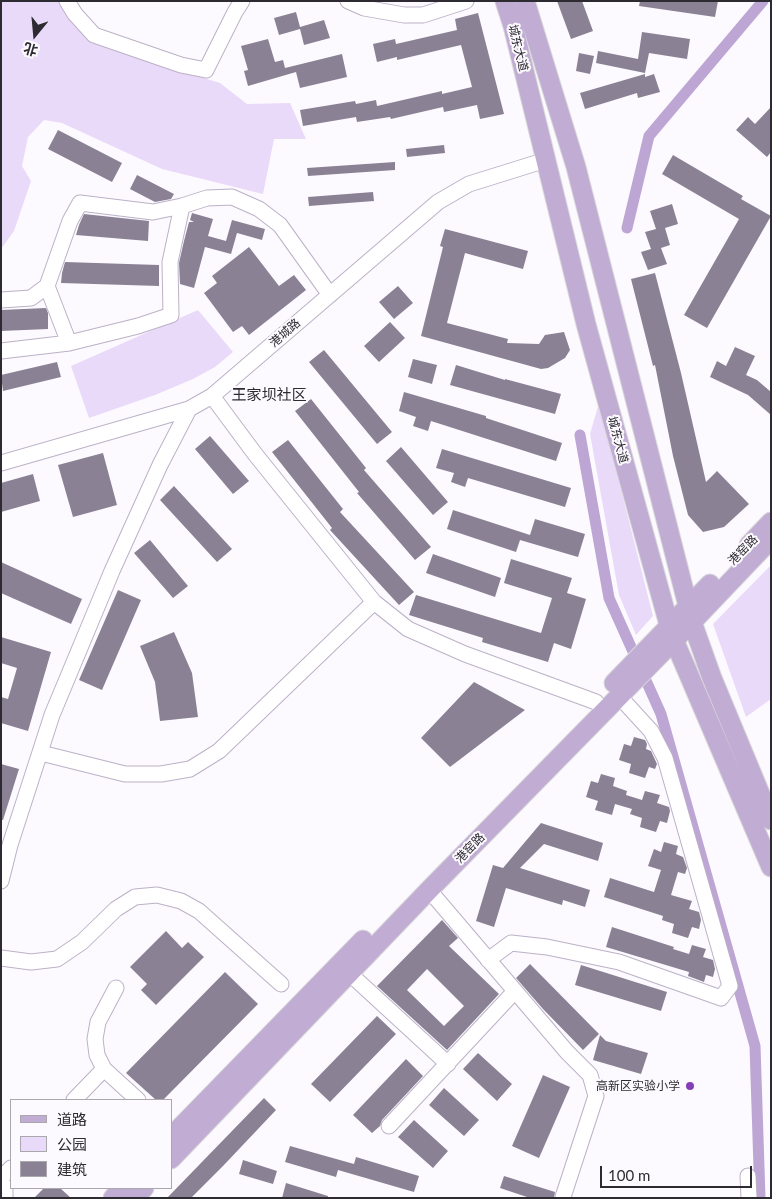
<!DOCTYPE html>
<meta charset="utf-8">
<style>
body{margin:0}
#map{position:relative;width:772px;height:1199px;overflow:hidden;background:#fcfaff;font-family:Lato,"Noto Sans SC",sans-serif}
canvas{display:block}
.frame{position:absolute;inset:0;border:2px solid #2e2a32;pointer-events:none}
.legend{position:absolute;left:10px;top:1099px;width:162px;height:90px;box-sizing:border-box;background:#fcfaff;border:1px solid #aaa7ad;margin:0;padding:6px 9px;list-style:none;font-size:15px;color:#2e2a32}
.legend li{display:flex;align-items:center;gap:10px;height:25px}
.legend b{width:25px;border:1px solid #aaa7ad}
.north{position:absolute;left:10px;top:10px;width:50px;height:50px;-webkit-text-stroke:4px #fcfaff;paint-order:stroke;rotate:197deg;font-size:14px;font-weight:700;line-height:20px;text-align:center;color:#2e2a32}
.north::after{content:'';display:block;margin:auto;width:18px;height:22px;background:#2e2a32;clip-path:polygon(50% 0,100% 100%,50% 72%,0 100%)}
.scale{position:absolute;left:600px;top:1166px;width:152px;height:22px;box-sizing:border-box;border:2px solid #2e2a32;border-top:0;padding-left:6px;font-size:15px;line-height:18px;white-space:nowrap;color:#2e2a32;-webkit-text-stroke:4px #fcfaff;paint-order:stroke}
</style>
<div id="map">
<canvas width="772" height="1199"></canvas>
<div class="frame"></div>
<ul class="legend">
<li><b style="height:6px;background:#c1add3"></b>道路</li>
<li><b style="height:14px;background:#eadafa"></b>公园</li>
<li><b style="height:14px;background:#8b8195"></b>建筑</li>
</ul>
<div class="north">北</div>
<div class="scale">100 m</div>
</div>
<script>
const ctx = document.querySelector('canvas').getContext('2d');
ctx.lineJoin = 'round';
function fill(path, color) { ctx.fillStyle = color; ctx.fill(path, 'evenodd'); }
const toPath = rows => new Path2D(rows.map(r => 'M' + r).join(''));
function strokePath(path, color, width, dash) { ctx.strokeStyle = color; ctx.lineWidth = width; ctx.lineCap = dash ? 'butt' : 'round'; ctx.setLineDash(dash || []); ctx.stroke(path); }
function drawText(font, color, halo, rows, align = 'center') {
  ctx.font = font + ' Lato,"Noto Sans SC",sans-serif'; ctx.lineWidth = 4; ctx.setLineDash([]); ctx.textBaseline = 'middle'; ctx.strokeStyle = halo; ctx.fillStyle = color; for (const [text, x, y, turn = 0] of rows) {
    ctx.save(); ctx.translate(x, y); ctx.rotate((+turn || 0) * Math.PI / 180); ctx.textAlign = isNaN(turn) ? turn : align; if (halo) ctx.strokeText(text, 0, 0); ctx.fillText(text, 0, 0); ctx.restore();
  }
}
const green = toPath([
 [1,1,61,1,82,34,109,49,220,83,247,104,290,103,306,139,274,139,263,194,162,169,62,123,44,120,28,137,22,166,31,181,14,231,1,249],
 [198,310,233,352,215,367,193,379,155,395,89,418,71,366],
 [599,403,653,616,636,635,619,595,590,434],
 [771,565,771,699,746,717,713,624]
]);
const canal = toPath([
 [627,228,649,136,763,1],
 [580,435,609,598,661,714,755,1046,760,1198]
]);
const building = toPath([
 [557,1,582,1,593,31,571,39],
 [640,1,718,1,715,17,639,6],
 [296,12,300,27,324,20,330,38,304,45,300,29,279,35,274,18],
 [478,13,504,114,480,119,477,105,444,112,443,107,391,119,390,117,357,122,356,117,303,126,300,110,355,101,356,104,376,100,377,106,442,91,442,94,472,87,461,45,397,60,397,57,377,62,373,44,395,39,396,44,457,30,455,19],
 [642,32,690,39,687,59,649,53,645,73,596,63,598,51,638,59],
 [268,39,275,62,283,60,285,68,342,54,347,77,300,88,296,72,248,86,244,71,248,70,241,46],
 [579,53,594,56,590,74,576,71],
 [645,74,645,77,654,74,660,92,638,98,637,93,585,109,580,93],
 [771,107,771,152,767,157,736,130,748,117,755,124],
 [58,130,122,163,112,182,48,149],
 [444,145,445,153,407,157,406,149],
 [673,155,743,196,741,199,771,216,707,328,684,315,739,219,662,174],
 [395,162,395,170,308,176,307,168],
 [137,175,174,194,171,199,155,202,130,189],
 [373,192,374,201,309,206,308,197],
 [672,204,678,224,665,228,670,245,661,248,667,264,648,270,641,252,651,249,645,232,656,229,650,211],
 [192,213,213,219,208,236,226,241,232,220,265,229,262,240,237,233,231,254,205,247,194,288,180,284,179,263,184,241,189,222,194,222,190,220],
 [84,214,149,221,148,241,76,235,79,225],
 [445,229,528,251,523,269,465,253,447,323,508,339,507,343,539,344,545,335,564,332,570,350,565,358,548,368,541,369,421,336,443,247,440,246],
 [249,247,279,286,294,275,306,290,249,335,242,326,233,332,204,293,217,283,212,276],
 [65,262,159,265,159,286,61,283,62,273],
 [655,273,681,373,706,482,717,471,749,504,724,527,703,532,688,515,673,456,655,365,653,366,631,279],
 [398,286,413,303,394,319,379,302],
 [46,308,48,313,48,329,1,331,1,310],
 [390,322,405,338,379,362,364,346],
 [735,347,755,356,746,375,757,380,771,392,771,415,748,395,710,377,717,361,726,366],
 [324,350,392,432,377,444,309,362],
 [413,359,437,365,432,384,408,377],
 [57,362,61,377,3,391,1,375],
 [456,365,505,380,505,379,561,394,555,414,450,385],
 [404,392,486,416,486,418,562,443,556,461,431,421,428,431,413,426,416,417,399,411],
 [311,399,366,468,364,470,431,547,415,560,357,493,359,492,295,411],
 [210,436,249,481,233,494,195,449],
 [288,440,343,509,340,512,414,592,399,605,330,530,332,528,272,452],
 [401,447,448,502,433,515,386,461],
 [442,449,571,488,565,507,468,478,465,487,451,482,454,473,436,468],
 [103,453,117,505,73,517,58,465],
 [33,474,40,501,1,512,1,483],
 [174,486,232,549,217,562,160,500],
 [453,510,530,535,535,519,585,534,578,557,520,540,516,552,447,529],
 [150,540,188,586,173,598,134,553],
 [433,554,501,578,495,597,426,573],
 [511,559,572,578,567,593,586,599,571,649,554,643,548,662,482,642,483,638,409,615,416,595,541,633,552,598,504,583],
 [1,562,82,599,71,624,1,593],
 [118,590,141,600,102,690,79,680],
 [174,632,192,673,198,717,160,721,155,682,140,646],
 [1,637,51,652,28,731,1,723,1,697,8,699,17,668,1,663],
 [474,682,525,710,450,767,421,738],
 [634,737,645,740,647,744,646,749,651,751,657,764,655,769,649,767,645,778,629,773,631,764,619,760,624,744,631,746],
 [1,764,19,769,3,820,1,820],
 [601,774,615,778,613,786,627,791,626,795,642,800,645,791,660,795,657,803,669,807,670,811,667,823,660,821,656,832,640,827,642,818,630,814,632,809,615,804,612,815,595,810,598,801,586,797,591,781,598,783],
 [541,823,603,843,598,861,544,844,520,868,590,890,585,907,563,900,562,905,506,888,494,927,476,921,493,865,503,868],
 [664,842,678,846,676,854,683,857,687,868,685,874,678,872,671,895,692,901,689,909,699,912,701,920,699,929,692,927,688,938,672,933,674,924,662,920,663,916,604,897,610,878,654,892,661,870,648,866,654,849,661,852],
 [442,920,458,938,449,946,499,994,447,1050,377,986],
 [427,969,464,1006,444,1026,407,990],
 [612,927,674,947,673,949,689,954,692,945,706,949,703,957,713,960,715,969,713,977,706,975,704,982,688,976,689,972,606,947],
 [166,931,182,948,188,942,204,957,156,1005,141,990,147,984,130,967],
 [530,964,599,1034,583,1050,543,1009,516,978],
 [581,965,667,992,661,1011,575,985],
 [225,972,258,1004,163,1100,156,1100,126,1073],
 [377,1016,396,1034,330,1102,311,1084],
 [600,1035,606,1041,648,1053,641,1074,593,1060],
 [478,1053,512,1084,497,1101,463,1069],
 [406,1059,423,1076,382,1120,380,1126,372,1133,353,1115],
 [543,1075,570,1087,539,1158,512,1146],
 [444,1088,479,1120,464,1136,429,1105],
 [264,1098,276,1110,223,1166,191,1198,167,1198],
 [414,1120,448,1151,433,1168,398,1137],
 [290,1146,354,1164,356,1157,419,1176,414,1192,338,1170,336,1177,285,1162],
 [243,1160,277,1171,273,1184,239,1174],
 [504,1176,555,1192,554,1198,530,1198,500,1188],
 [286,1183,328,1196,328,1198,282,1198],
 [44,1188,60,1188,71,1198,34,1198]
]);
const minor = toPath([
 [67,1,75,14,94,35,181,65,206,70,235,12,242,1],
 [348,1,364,8,404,15,423,15,466,1],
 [47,286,69,343],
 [1,300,31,298,47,286,70,221,80,203,153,212,182,206,207,198,232,197,259,209,280,225,330,295],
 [1,351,69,343,138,326,171,315,170,262,182,206],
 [212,396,255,454,374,602,408,629,465,654,596,702],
 [1,463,189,409,212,396,438,202,469,184,546,160],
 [41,753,125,774,161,774,190,769,219,751,374,602],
 [1,881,10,845,52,715,112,571,160,465,189,409],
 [429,890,567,1052,590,1075,596,1096,563,1197,564,1198],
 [1,958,31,962,57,959,82,942,116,909,135,897,157,895,181,901,199,911,281,984],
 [488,960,511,943,547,947,619,962,721,998,730,986,665,758,651,731,619,696],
 [349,973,448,1064],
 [116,988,98,1022,95,1039,97,1055,104,1069,138,1100],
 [74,1100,104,1069],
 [389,1126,515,991],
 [748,1176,749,1198],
 [1,1178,11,1168],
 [1,1180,5,1189,5,1198]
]);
const major = toPath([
 [505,1,513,26,586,324,669,625,674,640,771,867],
 [525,1,576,167,692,622,712,678,771,820],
 [749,545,771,522],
 [614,683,710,584],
 [171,1137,363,940],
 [171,1159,429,890,692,622,771,539],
 [113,1198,122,1188],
 [134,1198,144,1188]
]);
const markers = [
 [690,1086,5,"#833fb3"]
];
const streetNames = [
 ["城东大道",518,48,76],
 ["港城路",285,333,-41],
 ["城东大道",618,440,75],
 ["港窑路",743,550,-46],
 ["港窑路",470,848,-46]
];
const poiNames = [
 ["高新区实验小学",680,1086]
];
const quarterNames = [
 ["王家坝社区",269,395]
];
fill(green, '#eadafa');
strokePath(canal, '#bda5d4', 11);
fill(building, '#8b8195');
strokePath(minor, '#bcb1c7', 17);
strokePath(major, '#d9d9da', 21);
strokePath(minor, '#fff', 15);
strokePath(major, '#c1add3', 19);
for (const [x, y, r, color] of markers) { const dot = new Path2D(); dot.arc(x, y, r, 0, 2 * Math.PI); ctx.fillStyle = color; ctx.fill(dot); strokePath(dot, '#fcfaff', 2); }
drawText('12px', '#2e2a32', '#fcfaff', streetNames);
drawText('12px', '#2e2a32', '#fcfaff', poiNames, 'right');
drawText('15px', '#2e2a32', '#fcfaff', quarterNames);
</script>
